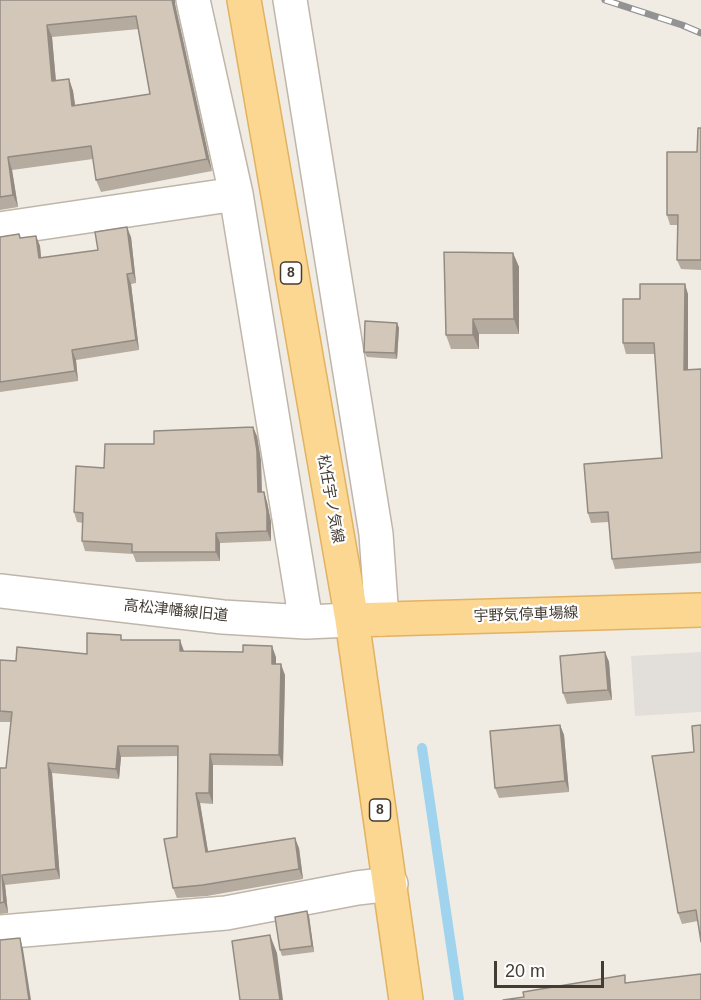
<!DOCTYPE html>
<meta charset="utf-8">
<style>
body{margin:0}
#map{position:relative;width:701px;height:1000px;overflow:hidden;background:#f1ece3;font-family:Helvetica,sans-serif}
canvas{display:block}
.scale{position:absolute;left:494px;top:961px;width:110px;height:27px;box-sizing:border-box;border:3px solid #433c33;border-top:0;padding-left:8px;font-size:18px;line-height:21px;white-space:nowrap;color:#433c33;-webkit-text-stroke:4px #fff;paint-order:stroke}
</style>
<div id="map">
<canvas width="701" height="1000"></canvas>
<div class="scale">20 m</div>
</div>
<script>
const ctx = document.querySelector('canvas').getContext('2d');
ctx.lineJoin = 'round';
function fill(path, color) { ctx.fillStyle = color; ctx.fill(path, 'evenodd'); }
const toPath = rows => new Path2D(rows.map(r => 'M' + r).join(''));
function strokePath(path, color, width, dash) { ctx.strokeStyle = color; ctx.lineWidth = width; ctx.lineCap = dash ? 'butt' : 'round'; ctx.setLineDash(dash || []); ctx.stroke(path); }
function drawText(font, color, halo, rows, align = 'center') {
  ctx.font = font + ' Helvetica,"Noto Sans JP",sans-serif'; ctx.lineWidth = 4.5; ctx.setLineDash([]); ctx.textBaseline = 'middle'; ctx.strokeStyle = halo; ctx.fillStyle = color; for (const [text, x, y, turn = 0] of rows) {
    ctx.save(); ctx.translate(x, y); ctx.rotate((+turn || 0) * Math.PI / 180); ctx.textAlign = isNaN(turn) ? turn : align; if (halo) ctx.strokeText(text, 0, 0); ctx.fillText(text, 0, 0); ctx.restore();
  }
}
const parking = toPath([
 [701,652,701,712,635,716,631,656]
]);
const stream = toPath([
 [422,748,459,1000]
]);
const minor = toPath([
 [193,0,236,194,306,622],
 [290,0,376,534,382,619],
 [0,229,236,194],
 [0,591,223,617,306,622,352,620],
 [0,932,226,913,357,888,391,884]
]);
const major = toPath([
 [244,0,352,620,406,1000],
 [352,620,701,610]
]);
const rail = toPath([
 [605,0,682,25,701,33]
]);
const wall = toPath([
 [0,0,175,0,175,4,212,171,101,192,96,180,93,159,12,170,18,207,0,210],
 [139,29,150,94,75,105,73,91,69,79,56,81,52,37],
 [701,128,701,270,681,269,677,260,677,225,670,225,667,215,697,152],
 [19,234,20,238,36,236,40,246,41,258,98,250,131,237,136,283,131,284,139,350,76,360,78,381,0,392,0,237],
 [513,253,519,267,519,334,479,334,479,349,451,349,446,335],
 [688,294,688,370,701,369,701,563,615,569,612,559,609,522,591,523,588,513,662,458,655,354,626,354,623,343,640,299],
 [397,323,399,328,397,359,367,357,364,352],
 [257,436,261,461,262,492,264,492,267,502,271,522,271,541,220,543,220,561,136,562,133,554,85,551,82,541,83,523,77,522,74,512,104,468,154,444],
 [123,640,184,651,276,657,276,664,285,675,283,766,213,765,213,804,200,803,208,852,299,848,303,879,207,896,177,898,173,888,177,837,177,756,121,757,119,779,52,773,60,879,5,885,8,913,0,914,0,768,6,768,11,722,0,722,0,660,16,661,87,654],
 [605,652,609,662,612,700,567,704,563,693],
 [560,725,564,735,569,792,499,798,495,788],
 [694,752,698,921,682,924,678,913],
 [309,916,314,952,282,956,280,950]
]);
const shadedWall = toPath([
 [172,0,175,0,175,4,212,171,207,159],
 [47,25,52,37,57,94,52,81],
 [69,79,73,91,77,118,72,106],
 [8,157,12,170,18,207,13,195],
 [127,227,131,237,136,283,133,273],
 [36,236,40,246,42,268,39,258],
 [513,253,519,267,519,334,514,319],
 [127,274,131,284,139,350,136,340],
 [685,284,688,294,688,380,684,370],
 [473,319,479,334,479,349,473,335],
 [397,323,399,328,397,359,395,353],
 [72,350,76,360,78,381,75,371],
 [253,427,257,436,261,461,262,502,258,492],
 [264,492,267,502,271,522,271,541,267,531],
 [216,533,220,543,220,561,216,552],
 [180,640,184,651,184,662,180,651],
 [272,646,276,657,276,675,272,664],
 [605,652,609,662,612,700,608,690],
 [281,664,285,675,283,766,279,755],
 [560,725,564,735,569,792,565,781],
 [118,746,121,757,119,779,116,769],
 [210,754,213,765,213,804,209,793],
 [48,763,52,773,60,879,56,869],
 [196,793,200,803,210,863,206,852],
 [295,838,299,848,303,879,299,869],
 [2,875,5,885,8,913,4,902],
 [307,911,309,916,314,952,312,946],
 [270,935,277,953,283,1000,280,1000],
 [20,938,23,949,31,1000,29,1000]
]);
const building = toPath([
 [0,0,172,0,207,159,96,180,91,146,8,157,13,195,0,197,0,0],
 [136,16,150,94,72,106,69,79,52,81,47,25,136,16],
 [698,128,701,128,701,260,677,260,678,215,667,215,667,152,697,152,698,128],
 [127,227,133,273,127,274,136,340,72,350,75,371,0,382,0,237,19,234,20,238,36,236,39,258,98,250,95,232,127,227],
 [444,252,513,253,514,319,473,319,473,335,446,335,444,252],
 [640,284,685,284,684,370,701,369,701,552,612,559,608,512,588,513,584,464,662,458,654,343,623,343,623,299,640,299,640,284],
 [365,321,397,323,395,353,364,352,365,321],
 [253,427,257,451,258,492,264,492,267,512,267,531,216,533,216,552,132,552,132,544,82,541,83,513,74,512,76,466,104,468,105,444,154,444,154,431,253,427],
 [87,633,121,635,121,640,180,640,180,651,243,652,243,645,272,646,272,664,281,664,279,755,210,754,209,793,196,793,206,852,295,838,299,869,203,885,173,888,164,839,177,837,178,746,118,746,116,769,48,763,56,869,2,875,4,902,0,903,0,768,6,768,12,712,0,711,0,660,16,661,17,647,87,654,87,633],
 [605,652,608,690,563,693,560,656,605,652],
 [560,725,565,781,495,788,490,731,560,725],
 [701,725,701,942,696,910,678,913,652,756,694,752,692,726,701,725],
 [307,911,312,946,280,950,275,917,307,911],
 [270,935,280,1000,240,1000,232,941,270,935],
 [20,938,29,1000,0,1000,0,940,20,938],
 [701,974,701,1000,503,1000,524,997,523,992,625,975,625,983,701,974]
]);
const shields = [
 [291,273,21],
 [380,810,21]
];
const shieldNames = [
 ["8",291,273],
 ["8",380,810]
];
const streetNames = [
 ["松任宇ノ気線",330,499,80],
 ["高松津幡線旧道",176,611,6],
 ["宇野気停車場線",526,615,-2]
];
fill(parking, '#e2dfdb');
strokePath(stream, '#9fd3ee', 10);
strokePath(minor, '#bfb6a9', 36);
strokePath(major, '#e1b261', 36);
strokePath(minor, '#fff', 33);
strokePath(major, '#fcd791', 33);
strokePath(rail, '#939393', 7);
strokePath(rail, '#fff', 4.5, [14]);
fill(wall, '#b5ab9f');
fill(shadedWall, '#938b82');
fill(building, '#d2c7b9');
strokePath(building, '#938b82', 1.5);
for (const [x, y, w] of shields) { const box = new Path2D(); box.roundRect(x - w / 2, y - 11, w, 22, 4.5); ctx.fillStyle = '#fff'; ctx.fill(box); strokePath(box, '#433c33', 1.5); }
drawText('bold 14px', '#433c33', null, shieldNames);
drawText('15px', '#433c33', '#fff', streetNames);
</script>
